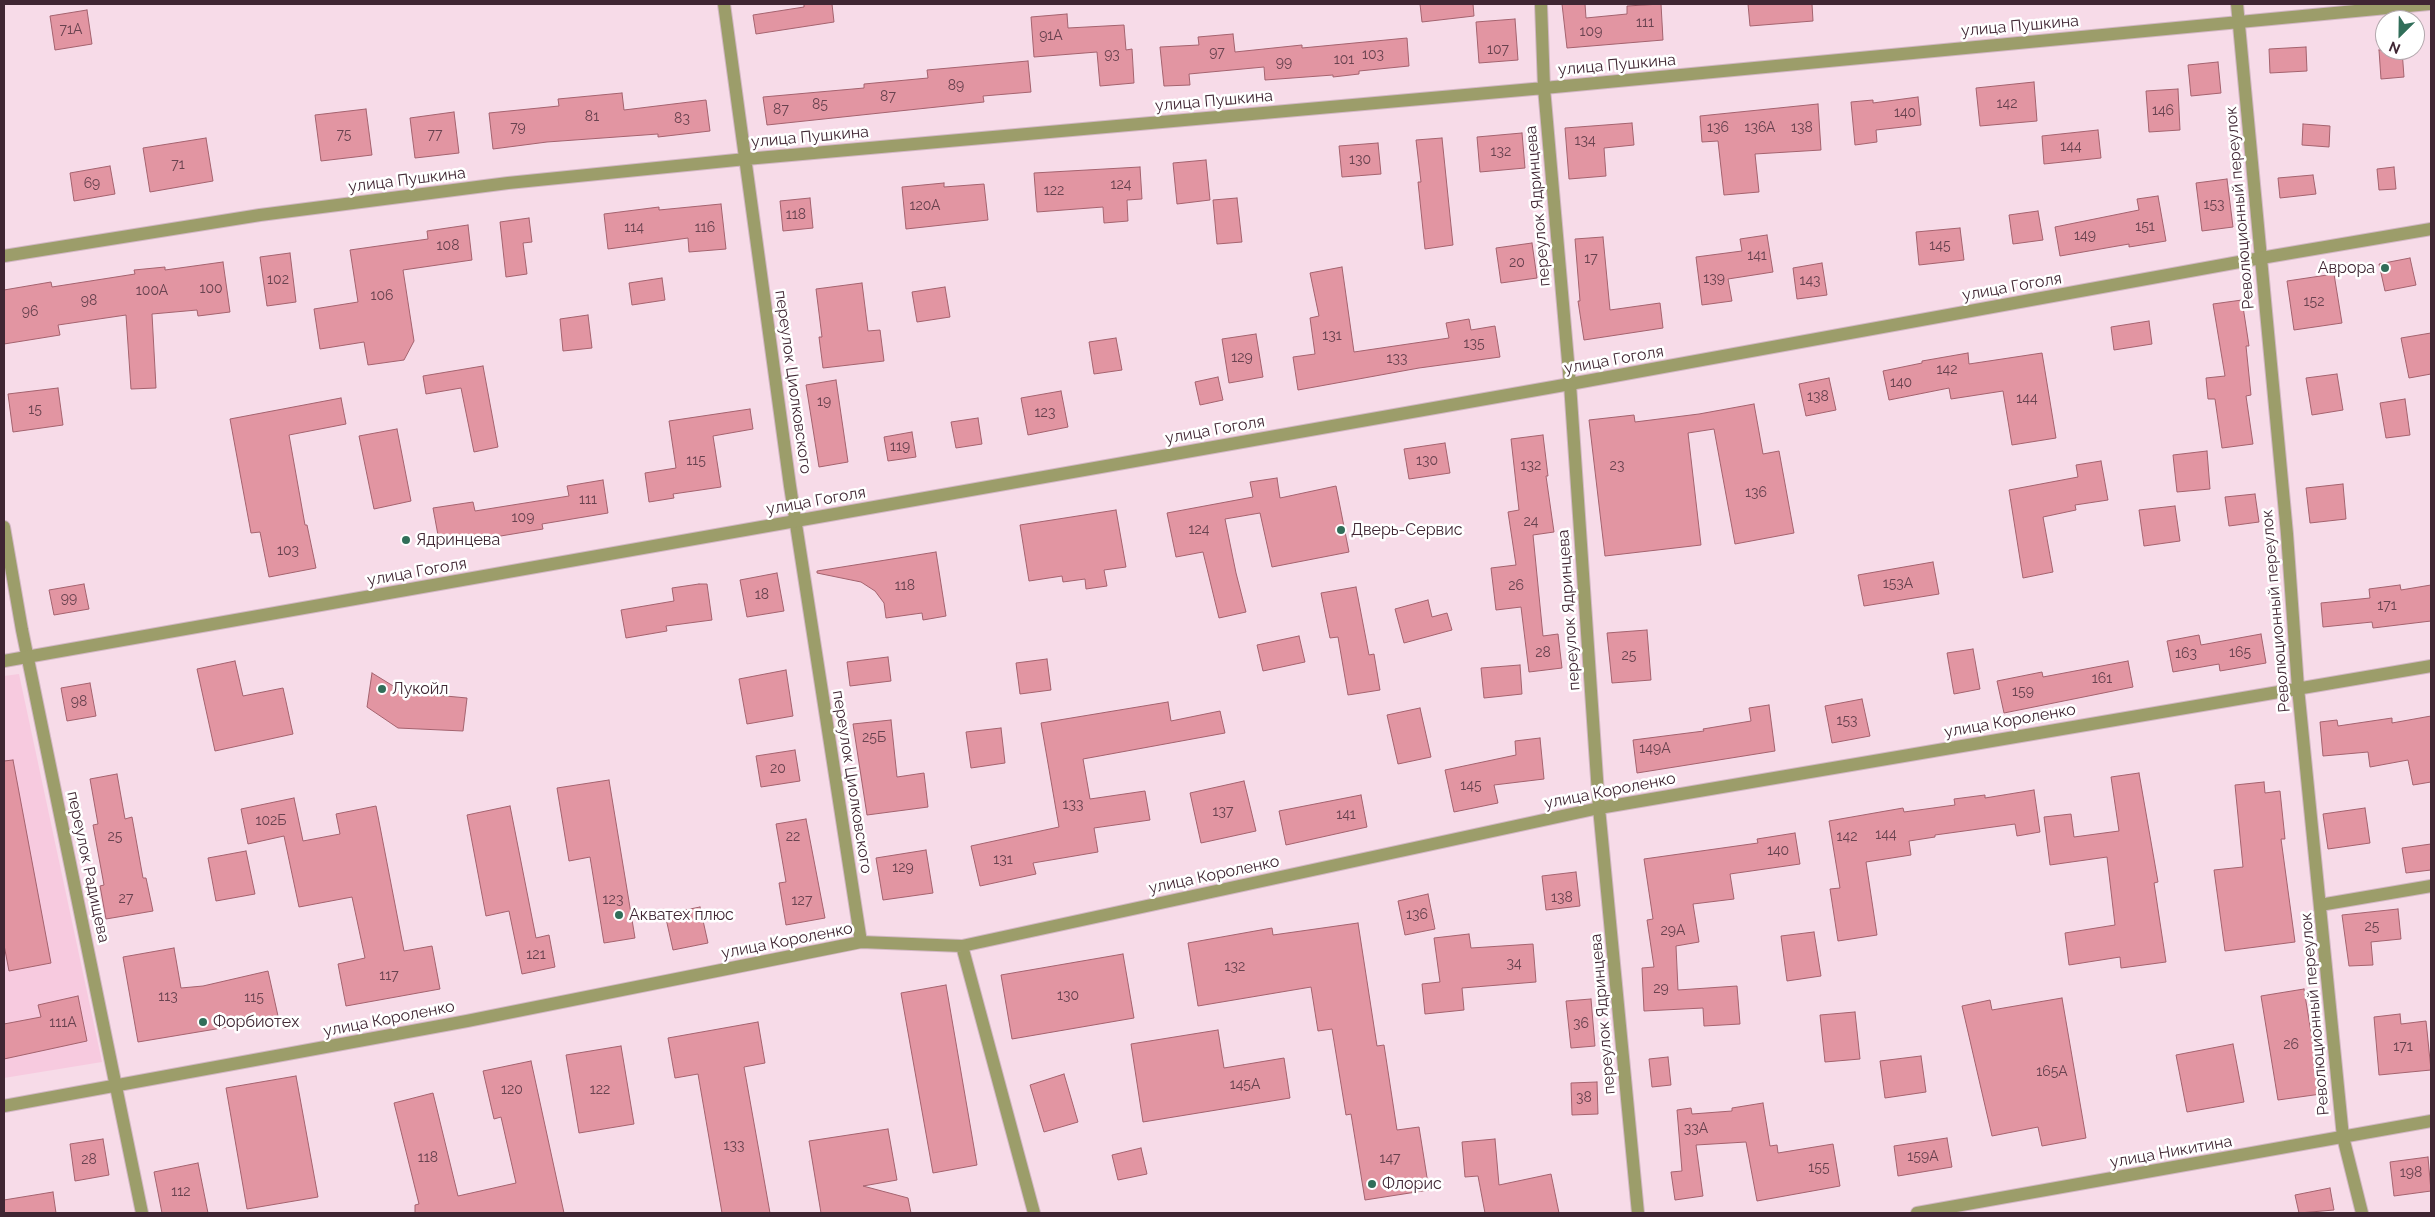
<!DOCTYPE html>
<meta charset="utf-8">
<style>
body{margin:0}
#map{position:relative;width:2435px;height:1217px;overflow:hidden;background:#f7dbe8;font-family:Raleway,sans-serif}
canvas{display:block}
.frame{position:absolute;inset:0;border:5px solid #402633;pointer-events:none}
.north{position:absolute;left:2375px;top:10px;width:50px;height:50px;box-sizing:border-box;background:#fff;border:1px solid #b3a8ad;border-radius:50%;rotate:203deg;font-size:14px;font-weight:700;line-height:20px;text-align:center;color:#402633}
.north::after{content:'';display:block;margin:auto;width:18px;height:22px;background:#316e59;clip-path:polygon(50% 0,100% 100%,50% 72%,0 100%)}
</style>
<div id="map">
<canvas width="2435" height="1217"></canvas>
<div class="frame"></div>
<div class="north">N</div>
</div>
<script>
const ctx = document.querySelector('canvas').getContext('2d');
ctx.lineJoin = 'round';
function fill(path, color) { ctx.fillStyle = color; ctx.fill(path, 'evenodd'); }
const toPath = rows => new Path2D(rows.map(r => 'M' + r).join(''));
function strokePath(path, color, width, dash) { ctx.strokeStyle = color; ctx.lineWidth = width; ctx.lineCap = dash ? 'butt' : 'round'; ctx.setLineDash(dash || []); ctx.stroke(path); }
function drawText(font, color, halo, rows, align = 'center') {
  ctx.font = font + ' Raleway,sans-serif'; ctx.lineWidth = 5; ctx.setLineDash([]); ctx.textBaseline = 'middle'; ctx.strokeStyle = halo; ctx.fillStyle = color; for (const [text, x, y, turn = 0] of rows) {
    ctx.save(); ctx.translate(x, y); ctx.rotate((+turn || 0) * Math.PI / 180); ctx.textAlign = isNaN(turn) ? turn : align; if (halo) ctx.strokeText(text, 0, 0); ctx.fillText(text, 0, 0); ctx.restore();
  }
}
const built = toPath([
 [19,674,102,1062,4,1078,4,676]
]);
const building = toPath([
 [804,4,832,4,834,22,756,34,753,15,804,7,804,4],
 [1420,4,1473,4,1474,16,1422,22,1420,4],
 [1562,4,1585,4,1586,18,1627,14,1627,6,1661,4,1663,40,1567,48,1562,4],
 [1748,4,1812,4,1813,21,1750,26,1748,4],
 [87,10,92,44,55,50,50,16,87,10],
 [1067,14,1068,28,1124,25,1126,50,1132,49,1134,83,1100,86,1097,52,1034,57,1031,17,1067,14],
 [1515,19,1518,60,1479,63,1476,22,1515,19],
 [1233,34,1235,52,1302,45,1302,48,1407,38,1409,66,1359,71,1359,74,1333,77,1333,75,1265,80,1264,67,1189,74,1190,85,1164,86,1160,47,1199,45,1198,37,1233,34],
 [2306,47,2307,71,2270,73,2269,49,2306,47],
 [2379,50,2402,50,2404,77,2381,79,2379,50],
 [1028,61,1031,92,983,96,984,102,767,125,763,97,864,88,864,84,928,78,927,70,1028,61],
 [2218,62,2221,93,2191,96,2188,65,2218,62],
 [2034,82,2037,121,1980,126,1976,88,2034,82],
 [2178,89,2180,130,2149,132,2146,91,2178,89],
 [622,93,624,110,706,100,710,131,658,137,658,134,547,142,493,149,489,113,559,106,558,99,622,93],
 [1918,97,1921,125,1876,130,1877,142,1855,145,1851,102,1873,100,1873,103,1918,97],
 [1818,104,1821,150,1755,154,1759,192,1724,195,1718,141,1702,142,1700,116,1818,104],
 [366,109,372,155,321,161,315,115,366,109],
 [454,112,459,153,415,158,410,118,454,112],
 [1632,123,1634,145,1604,148,1606,176,1569,179,1565,128,1632,123],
 [2303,124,2330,126,2329,147,2302,145,2303,124],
 [2098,130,2101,158,2044,164,2042,136,2098,130],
 [1522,133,1525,168,1480,172,1477,137,1522,133],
 [206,138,213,181,150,192,143,148,206,138],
 [1442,138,1453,245,1425,249,1418,182,1421,182,1416,140,1442,138],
 [1378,143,1381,174,1342,177,1339,146,1378,143],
 [1206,160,1210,200,1177,204,1173,163,1206,160],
 [110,166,115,194,74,201,70,173,110,166],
 [1140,167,1142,199,1127,200,1128,221,1104,223,1103,207,1037,212,1034,173,1140,167],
 [2394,167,2396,189,2379,190,2377,169,2394,167],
 [2313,175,2316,194,2280,198,2278,178,2313,175],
 [2227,179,2233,227,2202,231,2196,183,2227,179],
 [944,183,944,187,984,184,988,220,906,229,902,187,944,183],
 [2158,196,2166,241,2129,247,2129,244,2060,256,2055,227,2139,210,2137,199,2158,196],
 [810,198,813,228,783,231,780,201,810,198],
 [1237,198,1242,242,1217,244,1213,200,1237,198],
 [721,204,726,249,689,252,688,238,608,249,604,214,659,207,659,210,721,204],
 [2038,211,2043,240,2013,244,2009,215,2038,211],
 [529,218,532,242,523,243,527,274,506,277,500,222,529,218],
 [468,225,472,260,403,270,414,341,404,360,368,365,364,342,320,349,314,309,358,302,350,250,428,239,427,231,468,225],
 [1960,228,1964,260,1919,265,1916,232,1960,228],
 [1767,235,1773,272,1728,279,1732,301,1702,305,1696,257,1742,251,1740,239,1767,235],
 [1603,237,1610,310,1660,303,1663,328,1584,340,1578,301,1580,301,1575,239,1603,237],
 [1532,243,1537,278,1501,283,1496,248,1532,243],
 [290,253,296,302,267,306,260,257,290,253],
 [2410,258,2416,285,2385,291,2379,264,2410,258],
 [223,262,230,312,198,316,197,310,152,314,156,388,131,389,126,315,58,325,60,335,4,344,4,290,51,282,52,287,135,274,134,270,165,267,165,270,223,262],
 [1822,263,1827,295,1797,299,1793,268,1822,263],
 [1342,267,1354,352,1449,338,1446,323,1469,319,1471,330,1495,326,1500,357,1419,368,1298,390,1293,357,1315,354,1310,318,1319,316,1310,273,1342,267],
 [2334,274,2342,323,2294,330,2287,281,2334,274],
 [662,278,665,300,632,305,629,283,662,278],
 [862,283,868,331,880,330,884,361,823,368,819,337,822,337,816,289,862,283],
 [945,287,950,317,917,322,912,292,945,287],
 [2242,300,2249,346,2246,346,2251,395,2246,396,2253,444,2222,448,2215,399,2208,399,2206,378,2225,376,2213,304,2242,300],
 [588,315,592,348,563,351,560,319,588,315],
 [2149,321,2152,344,2114,350,2111,327,2149,321],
 [2431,333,2431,374,2409,378,2401,338,2431,333],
 [1256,334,1263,377,1229,383,1222,339,1256,334],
 [1116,338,1122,370,1094,374,1089,342,1116,338],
 [1968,353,1969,364,2042,353,2056,438,2012,445,2003,391,1951,399,1949,388,1889,400,1883,371,1922,363,1922,361,1968,353],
 [483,366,498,447,474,452,461,388,426,394,423,376,483,366],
 [2337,374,2343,410,2312,415,2306,378,2337,374],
 [1218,377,1223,400,1200,405,1195,382,1218,377],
 [1829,378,1836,410,1806,416,1799,384,1829,378],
 [836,380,848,462,819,467,806,385,836,380],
 [58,388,63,425,13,432,8,394,58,388],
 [1061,391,1068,427,1028,435,1021,398,1061,391],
 [341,398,346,424,289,435,305,525,307,525,316,568,269,577,260,532,251,533,230,419,341,398],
 [2405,399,2410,435,2386,438,2380,403,2405,399],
 [1754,404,1763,454,1779,451,1794,533,1735,544,1714,429,1688,433,1701,545,1605,556,1589,420,1634,415,1635,422,1699,414,1754,404],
 [750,409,753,429,713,436,721,487,673,494,674,498,649,502,645,473,676,468,669,421,750,409],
 [978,418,982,444,956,448,951,422,978,418],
 [397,429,411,501,374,509,359,436,397,429],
 [912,432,916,457,888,461,884,437,912,432],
 [1543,435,1548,476,1546,476,1554,532,1533,535,1543,636,1558,634,1562,668,1529,672,1521,607,1496,610,1491,568,1516,565,1508,512,1519,510,1511,439,1543,435],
 [1445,443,1450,473,1409,479,1404,449,1445,443],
 [2207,451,2210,489,2177,492,2173,455,2207,451],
 [2101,461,2108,500,2075,505,2076,510,2043,517,2053,572,2023,578,2009,490,2078,477,2076,465,2101,461],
 [1277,478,1280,498,1336,486,1349,552,1272,567,1260,513,1225,519,1236,573,1246,612,1219,618,1203,552,1176,557,1167,513,1253,497,1250,482,1277,478],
 [603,480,608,513,542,524,543,529,440,546,433,508,473,502,475,511,569,496,567,486,603,480],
 [2343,484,2346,519,2310,523,2306,488,2343,484],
 [2255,494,2259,522,2229,526,2225,497,2255,494],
 [2175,506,2180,541,2144,546,2139,510,2175,506],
 [1116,510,1126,567,1104,570,1107,586,1086,589,1085,579,1063,582,1062,576,1029,581,1020,525,1116,510],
 [936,552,946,616,923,620,922,613,886,618,884,603,875,591,861,582,817,573,817,571,936,552],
 [1933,562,1939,594,1864,606,1858,575,1933,562],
 [777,573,784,611,747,617,740,580,777,573],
 [84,584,89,609,54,615,49,590,84,584],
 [699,584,707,584,712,620,666,626,667,631,626,638,621,610,674,601,672,588,699,584],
 [2400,585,2401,590,2431,585,2431,621,2373,628,2372,622,2323,627,2321,603,2370,598,2369,589,2400,585],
 [1356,587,1369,655,1374,654,1380,690,1348,695,1338,637,1330,638,1321,593,1356,587],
 [1428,600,1432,617,1447,613,1452,630,1404,643,1395,609,1428,600],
 [1647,630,1651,680,1612,683,1607,633,1647,630],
 [2261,634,2266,663,2220,671,2219,664,2173,672,2167,641,2199,635,2201,645,2261,634],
 [1299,636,1305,662,1263,671,1257,645,1299,636],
 [1973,649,1980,689,1954,694,1947,653,1973,649],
 [888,657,891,681,850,686,847,662,888,657],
 [1047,659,1051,690,1020,694,1016,663,1047,659],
 [235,661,243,696,283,688,293,734,215,751,197,669,235,661],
 [2128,661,2133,687,2004,713,1997,681,2042,672,2043,677,2128,661],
 [1520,665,1522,694,1484,698,1481,668,1520,665],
 [786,670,793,716,747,724,739,679,786,670],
 [372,673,403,692,467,698,463,731,398,728,367,707,372,673],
 [90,683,96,716,67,721,61,688,90,683],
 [1862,699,1870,736,1832,743,1825,706,1862,699],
 [1168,702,1171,721,1220,711,1225,733,1083,759,1090,799,1145,791,1150,820,1094,828,1098,852,1033,863,1036,874,980,886,971,846,1059,827,1041,723,1168,702],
 [1769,705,1775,751,1637,773,1633,740,1704,731,1703,729,1751,721,1749,708,1769,705],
 [1420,708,1431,757,1398,764,1387,715,1420,708],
 [2431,716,2431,782,2413,785,2408,760,2370,767,2368,752,2323,756,2320,722,2337,720,2338,726,2392,718,2392,723,2431,716],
 [891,720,897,777,924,773,928,807,867,815,853,724,891,720],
 [1001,728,1005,763,971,768,966,732,1001,728],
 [1540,738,1544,779,1494,785,1498,803,1454,812,1445,770,1516,755,1515,741,1540,738],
 [795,750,800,781,761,787,756,756,795,750],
 [13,760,51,963,9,971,4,945,4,761,13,760],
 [2139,773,2158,882,2154,883,2166,962,2121,968,2120,957,2069,965,2065,933,2115,925,2107,857,2050,865,2044,817,2071,814,2074,837,2119,831,2111,777,2139,773],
 [117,774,125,819,132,817,143,878,146,878,153,911,106,919,100,886,104,885,93,825,98,824,90,779,117,774],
 [609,780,635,938,604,943,590,857,569,861,557,788,609,780],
 [1244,781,1256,831,1201,843,1190,793,1244,781],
 [2264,782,2265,793,2280,791,2285,839,2281,839,2295,942,2225,951,2214,870,2243,867,2235,785,2264,782],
 [2034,790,2040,832,2017,836,2015,824,1935,835,1935,837,1909,841,1911,855,1866,862,1877,935,1838,941,1830,889,1840,888,1829,821,1903,808,1904,812,1955,805,1954,799,1985,795,1985,798,2034,790],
 [1361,795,1367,827,1286,845,1279,811,1361,795],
 [294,798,303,841,340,834,336,814,376,806,404,951,432,946,440,989,346,1006,338,964,365,958,352,897,299,907,284,836,248,844,241,809,294,798],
 [510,806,536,938,549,935,555,967,522,974,509,911,486,916,467,815,510,806],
 [2365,808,2370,843,2328,849,2323,814,2365,808],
 [806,819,825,918,786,925,779,883,786,882,776,824,806,819],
 [1795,833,1800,864,1730,874,1734,899,1693,904,1699,942,1676,946,1678,990,1737,986,1740,1024,1704,1026,1703,1008,1644,1011,1642,968,1654,967,1647,920,1653,919,1644,859,1758,843,1757,839,1795,833],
 [2431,844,2431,870,2406,873,2402,848,2431,844],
 [926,850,933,893,883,900,876,858,926,850],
 [246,851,255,894,216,901,208,858,246,851],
 [1576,872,1580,906,1546,910,1542,876,1576,872],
 [1428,894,1435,929,1405,935,1398,901,1428,894],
 [700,907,708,943,673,950,665,914,700,907],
 [2398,909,2401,939,2371,942,2373,965,2349,966,2342,915,2398,909],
 [1358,923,1377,1046,1384,1045,1397,1130,1419,1127,1429,1190,1365,1200,1351,1114,1346,1115,1332,1029,1318,1031,1311,987,1198,1006,1188,943,1272,928,1273,935,1358,923],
 [1814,932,1821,976,1787,981,1781,936,1814,932],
 [1469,934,1471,948,1533,944,1536,982,1462,988,1464,1010,1425,1014,1422,984,1440,982,1434,938,1469,934],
 [174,948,181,988,203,986,268,971,278,1016,240,1025,138,1042,123,957,174,948],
 [1123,954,1134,1018,1012,1039,1001,975,1123,954],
 [946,985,977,1165,933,1173,901,993,946,985],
 [2304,989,2321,1094,2278,1100,2261,996,2304,989],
 [78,996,87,1041,4,1059,4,1024,41,1017,38,1005,78,996],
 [2062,998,2086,1138,2042,1146,2038,1127,1992,1136,1962,1006,1990,1000,1992,1010,2062,998],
 [1591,999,1595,1046,1571,1048,1566,1001,1591,999],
 [1855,1012,1860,1059,1825,1062,1820,1015,1855,1012],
 [2400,1014,2401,1024,2426,1021,2431,1070,2379,1075,2374,1017,2400,1014],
 [758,1022,765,1063,744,1067,770,1213,722,1213,698,1074,675,1078,668,1038,758,1022],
 [1218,1030,1224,1068,1284,1058,1290,1098,1143,1122,1131,1044,1218,1030],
 [2233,1044,2244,1102,2187,1112,2176,1055,2233,1044],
 [621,1046,634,1124,579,1133,566,1055,621,1046],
 [1921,1056,1926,1092,1885,1098,1880,1061,1921,1056],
 [1668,1057,1671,1085,1652,1087,1649,1059,1668,1057],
 [531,1061,564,1213,415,1213,415,1205,419,1204,394,1103,433,1093,458,1196,516,1183,501,1117,494,1119,483,1071,531,1061],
 [1064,1074,1078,1122,1044,1132,1030,1085,1064,1074],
 [296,1076,318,1197,247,1209,226,1088,296,1076],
 [1597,1082,1598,1114,1572,1115,1571,1083,1597,1082],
 [1763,1103,1770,1146,1777,1145,1778,1153,1833,1144,1840,1186,1757,1201,1746,1142,1696,1145,1703,1196,1675,1200,1671,1172,1682,1171,1677,1110,1691,1108,1692,1114,1732,1111,1732,1108,1763,1103],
 [888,1129,897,1180,863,1186,908,1198,911,1213,821,1213,809,1141,888,1129],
 [1947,1138,1952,1167,1898,1176,1894,1146,1947,1138],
 [103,1139,109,1175,75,1181,70,1144,103,1139],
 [1495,1139,1499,1185,1551,1174,1559,1213,1485,1213,1478,1176,1465,1177,1462,1142,1495,1139],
 [1141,1148,1147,1174,1118,1180,1112,1155,1141,1148],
 [2428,1157,2431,1191,2394,1196,2390,1162,2428,1157],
 [198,1163,208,1213,162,1213,154,1172,198,1163],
 [2330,1188,2334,1210,2299,1213,2295,1195,2330,1188],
 [53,1192,56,1213,4,1213,4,1200,53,1192]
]);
const minor = toPath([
 [724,4,790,486,861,942],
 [1541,4,1544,88,1570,384,1599,808,1638,1213],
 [2237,4,2287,534,2298,688,2343,1137,2362,1213],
 [4,256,260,215,508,183,746,159,1544,88,2429,4],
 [4,527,22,630,142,1213],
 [2320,905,2431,886],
 [962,946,1034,1213],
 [4,1106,467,1021,861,942,962,946,1599,808,2431,666],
 [1917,1213,2431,1121]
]);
const tertiary = toPath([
 [4,661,1570,384,2261,258,2431,229]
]);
const markers = [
 [2385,268,5,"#316e59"],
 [1341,530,5,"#316e59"],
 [406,540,5,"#316e59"],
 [382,689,5,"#316e59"],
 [619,915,5,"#316e59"],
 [203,1022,5,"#316e59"],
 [1372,1184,5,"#316e59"]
];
const numberNames = [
 ["111",1645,23],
 ["71А",71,30],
 ["109",1591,32],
 ["91А",1051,36],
 ["107",1498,50],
 ["97",1217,53],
 ["93",1112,55],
 ["103",1373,55],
 ["101",1344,60],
 ["99",1284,63],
 ["89",956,86],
 ["87",888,97],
 ["142",2007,104],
 ["85",820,105],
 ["87",781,110],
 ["146",2163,111],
 ["140",1905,113],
 ["81",592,117],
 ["83",682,119],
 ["79",518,128],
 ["136",1718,128],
 ["136А",1760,128],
 ["138",1802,128],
 ["75",344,135],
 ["77",435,135],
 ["134",1585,141],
 ["144",2071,147],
 ["132",1501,152],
 ["130",1360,160],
 ["71",178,165],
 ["69",92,184],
 ["124",1121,185],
 ["122",1054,191],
 ["153",2214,205],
 ["120А",925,206],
 ["118",796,215],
 ["151",2145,227],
 ["114",634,228],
 ["116",705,228],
 ["149",2085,236],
 ["108",448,246],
 ["145",1940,246],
 ["141",1757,256],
 ["17",1591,259],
 ["20",1517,263],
 ["139",1714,279],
 ["102",278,280],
 ["143",1810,281],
 ["100",211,289],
 ["100А",152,291],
 ["106",382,296],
 ["98",89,301],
 ["152",2314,302],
 ["96",30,312],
 ["131",1332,336],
 ["135",1474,344],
 ["129",1242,358],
 ["133",1397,359],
 ["142",1947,370],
 ["140",1901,383],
 ["138",1818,397],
 ["144",2027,399],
 ["19",824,402],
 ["15",35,410],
 ["123",1045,413],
 ["119",900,447],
 ["115",696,461],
 ["130",1427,461],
 ["132",1531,466],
 ["23",1617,466],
 ["136",1756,493],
 ["111",588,500],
 ["109",523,518],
 ["24",1531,522],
 ["124",1199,530],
 ["103",288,551],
 ["153А",1898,584],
 ["118",905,586],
 ["26",1516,586],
 ["18",762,595],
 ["99",69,599],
 ["171",2387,606],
 ["28",1543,653],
 ["165",2240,653],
 ["163",2186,654],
 ["25",1629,656],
 ["161",2102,679],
 ["159",2023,692],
 ["98",79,702],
 ["153",1847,721],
 ["25Б",874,738],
 ["149А",1655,749],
 ["20",778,769],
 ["145",1471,786],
 ["133",1073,805],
 ["137",1223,812],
 ["141",1346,815],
 ["102Б",271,821],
 ["144",1886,835],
 ["25",115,837],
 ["22",793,837],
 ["142",1847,837],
 ["140",1778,851],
 ["131",1003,860],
 ["129",903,868],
 ["138",1562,898],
 ["27",126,899],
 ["123",613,900],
 ["127",802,901],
 ["136",1417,915],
 ["25",2372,927],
 ["29А",1673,931],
 ["121",536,955],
 ["34",1514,964],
 ["132",1235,967],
 ["117",389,976],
 ["29",1661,989],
 ["130",1068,996],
 ["113",168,997],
 ["115",254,998],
 ["111А",63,1023],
 ["36",1581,1024],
 ["26",2291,1045],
 ["171",2403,1047],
 ["165А",2052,1072],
 ["145А",1245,1085],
 ["120",512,1090],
 ["122",600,1090],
 ["38",1584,1098],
 ["33А",1696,1129],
 ["133",734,1146],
 ["159А",1923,1157],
 ["118",428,1158],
 ["147",1390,1159],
 ["28",89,1160],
 ["155",1819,1168],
 ["198",2411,1173],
 ["112",181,1192]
];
const streetNames = [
 ["улица Пушкина",2020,26,-5],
 ["улица Пушкина",1617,65,-5],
 ["улица Пушкина",1214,101,-5],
 ["улица Пушкина",810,137,-5],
 ["улица Пушкина",407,180,-7],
 ["переулок Ядринцева",1538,206,-95],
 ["Революционный переулок",2240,208,-95],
 ["улица Гоголя",2012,287,-10],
 ["улица Гоголя",1614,360,-10],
 ["переулок Циолковского",793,382,82],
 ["улица Гоголя",1215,430,-10],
 ["улица Гоголя",816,501,-10],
 ["улица Гоголя",417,572,-10],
 ["переулок Ядринцева",1569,610,-94],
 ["Революционный переулок",2276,611,-95],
 ["улица Короленко",2010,721,-10],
 ["переулок Циолковского",852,782,81],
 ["улица Короленко",1610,791,-11],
 ["переулок Радищева",88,867,78],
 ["улица Короленко",1214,875,-12],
 ["улица Короленко",787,941,-11],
 ["переулок Ядринцева",1603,1014,-95],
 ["Революционный переулок",2315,1014,-95],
 ["улица Короленко",389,1019,-11],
 ["улица Никитина",2171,1152,-10]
];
const poiNames = [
 ["Аврора",2375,268,"right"],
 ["Дверь-Сервис",1351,530],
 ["Ядринцева",416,540],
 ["Лукойл",392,689],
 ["Акватех плюс",629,915],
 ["Форбиотех",213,1022],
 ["Флорис",1382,1184]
];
fill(built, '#f7cadf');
fill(building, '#e295a2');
strokePath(building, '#a4626e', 1);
strokePath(minor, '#d2b7c4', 14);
strokePath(tertiary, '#d2b7c4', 14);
strokePath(minor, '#9c9d6a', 12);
strokePath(tertiary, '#9c9d6a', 12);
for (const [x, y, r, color] of markers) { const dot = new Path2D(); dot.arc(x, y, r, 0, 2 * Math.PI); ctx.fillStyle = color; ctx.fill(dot); strokePath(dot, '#fff', 2); }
drawText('14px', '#68424f', null, numberNames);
drawText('16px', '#402633', '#fff', streetNames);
drawText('16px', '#402633', '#fff', poiNames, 'left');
</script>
